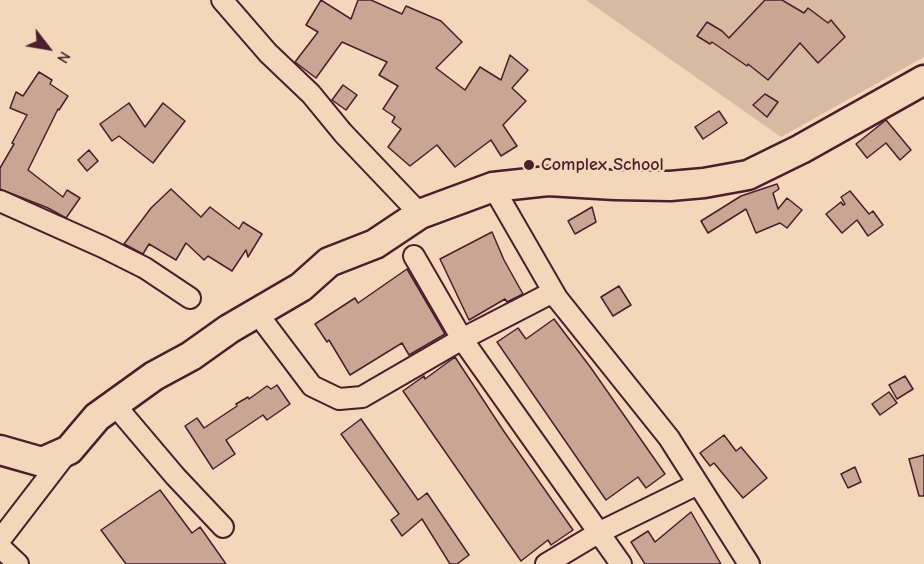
<!DOCTYPE html>
<style>
body{margin:0}
#map{position:relative;width:924px;height:564px;overflow:hidden;background:#f4d7ba;font-family:"Comic Neue",sans-serif}
canvas{display:block}
.north{position:absolute;left:18px;top:18px;width:60px;height:60px;-webkit-text-stroke:4px #f4d7ba;paint-order:stroke;rotate:121deg;font-size:16px;font-weight:700;line-height:24px;text-align:center;color:#4a1f2b}
.north::after{content:'';display:block;margin:auto;width:21px;height:27px;background:#4a1f2b;clip-path:polygon(50% 0,100% 100%,50% 72%,0 100%)}
</style>
<div id="map">
<canvas width="924" height="564"></canvas>
<div class="north">N</div>
</div>
<script>
const ctx = document.querySelector('canvas').getContext('2d');
ctx.lineJoin = 'round';
function fill(path, color) { ctx.fillStyle = color; ctx.fill(path, 'evenodd'); }
const toPath = rows => new Path2D(rows.map(r => 'M' + r).join(''));
function strokePath(path, color, width, dash) { ctx.strokeStyle = color; ctx.lineWidth = width; ctx.lineCap = dash ? 'butt' : 'round'; ctx.setLineDash(dash || []); ctx.stroke(path); }
function drawText(font, color, halo, rows, align = 'center') {
  ctx.font = font + ' "Comic Neue",sans-serif'; ctx.lineWidth = 5; ctx.setLineDash([]); ctx.textBaseline = 'middle'; ctx.strokeStyle = halo; ctx.fillStyle = color; for (const [text, x, y, turn = 0] of rows) {
    ctx.save(); ctx.translate(x, y); ctx.rotate((+turn || 0) * Math.PI / 180); ctx.textAlign = isNaN(turn) ? turn : align; if (halo) ctx.strokeText(text, 0, 0); ctx.fillText(text, 0, 0); ctx.restore();
  }
}
const green = toPath([
 [586,0,924,0,924,57,781,137]
]);
const building = toPath([
 [321,0,351,19,358,0,371,0,402,14,406,6,441,21,462,42,436,68,465,90,480,67,501,80,510,55,528,70,512,88,526,101,503,125,517,146,501,156,491,140,455,167,437,145,410,166,388,147,401,129,392,122,395,117,383,109,398,86,379,75,387,62,342,42,316,78,295,62,318,32,306,25,321,0],
 [765,0,782,0,804,13,808,8,828,23,831,20,845,37,818,63,800,43,768,80,748,64,747,66,712,42,710,44,697,36,707,22,722,31,729,38,765,0],
 [39,72,52,80,50,84,68,96,59,110,58,109,28,170,63,197,67,190,80,198,66,218,48,208,0,189,0,168,14,144,12,143,27,115,10,108,16,92,23,96,39,72],
 [343,85,357,95,346,110,332,100,343,85],
 [765,94,778,102,767,117,753,105,765,94],
 [129,103,145,127,163,103,185,121,153,163,119,136,112,141,100,124,129,103],
 [719,111,727,123,703,139,695,127,719,111],
 [886,120,911,150,900,160,886,143,867,158,856,144,886,120],
 [89,150,98,161,87,171,78,160,89,150],
 [777,184,779,189,773,193,778,209,787,198,802,210,787,228,780,223,756,233,746,209,708,233,701,221,741,196,777,184],
 [171,189,201,217,210,207,239,229,243,222,262,234,248,257,246,250,232,271,208,256,204,260,186,243,176,260,149,244,143,254,124,244,151,208,171,189],
 [850,191,869,214,873,211,883,225,868,236,857,220,842,233,826,214,841,202,843,205,845,204,841,197,850,191],
 [592,207,596,222,575,234,568,221,592,207],
 [492,232,504,260,523,294,507,302,505,299,469,320,440,259,492,232],
 [407,269,445,334,409,355,402,343,350,375,329,340,327,342,315,324,355,298,358,303,407,269],
 [619,286,631,305,613,316,601,297,619,286],
 [554,319,591,368,665,474,646,488,638,477,606,500,497,342,518,328,526,339,554,319],
 [455,357,503,430,573,530,551,545,548,540,521,561,403,391,424,376,425,379,455,357],
 [905,376,913,389,897,399,889,385,905,376],
 [277,385,290,404,267,420,263,415,226,440,235,454,213,469,185,426,197,418,204,428,237,406,236,404,248,397,249,399,267,386,271,389,277,385],
 [889,392,897,403,880,415,872,404,889,392],
 [361,419,418,500,427,493,469,555,457,564,450,564,422,519,402,536,391,520,399,514,341,434,361,419],
 [724,435,736,451,741,447,767,478,743,498,714,463,710,466,700,453,724,435],
 [924,455,924,496,919,496,909,459,924,455],
 [855,467,861,482,848,488,841,474,855,467],
 [160,490,192,533,200,527,226,564,126,564,101,530,160,490],
 [691,512,721,564,645,564,631,542,648,531,655,542,691,512]
]);
const street = toPath([
 [222,0,268,53,311,94,343,133,420,214],
 [493,187,557,298,669,438,749,564],
 [0,201,103,247,145,268,190,298],
 [553,292,462,339,621,564],
 [259,312,266,325,312,386,339,399,362,397,462,339,414,256],
 [114,404,175,476,223,527],
 [0,540,66,454],
 [0,547,18,564],
 [546,564,598,533,698,484]
]);
const secondary = toPath([
 [0,450,42,462,69,450,97,417,154,376,191,356,229,329,301,287,329,262,375,244,420,214,493,187,548,181,615,185,670,186,704,183,748,175,801,149,924,80]
]);
const markers = [
 [529,165,6,"#4a1f2b"]
];
const poiNames = [
 ["Complex School",541,165]
];
fill(green, '#d8b9a2');
fill(building, '#c7a694');
strokePath(building, '#4a1f2b', 1.5);
strokePath(street, '#4a1f2b', 24);
strokePath(secondary, '#4a1f2b', 33);
strokePath(street, '#f4d7ba', 20);
strokePath(secondary, '#f4d7ba', 28);
for (const [x, y, r, color] of markers) { const dot = new Path2D(); dot.arc(x, y, r, 0, 2 * Math.PI); ctx.fillStyle = color; ctx.fill(dot); strokePath(dot, '#f4d7ba', 2); }
drawText('bold 18px', '#4a1f2b', '#f4d7ba', poiNames, 'left');
</script>
